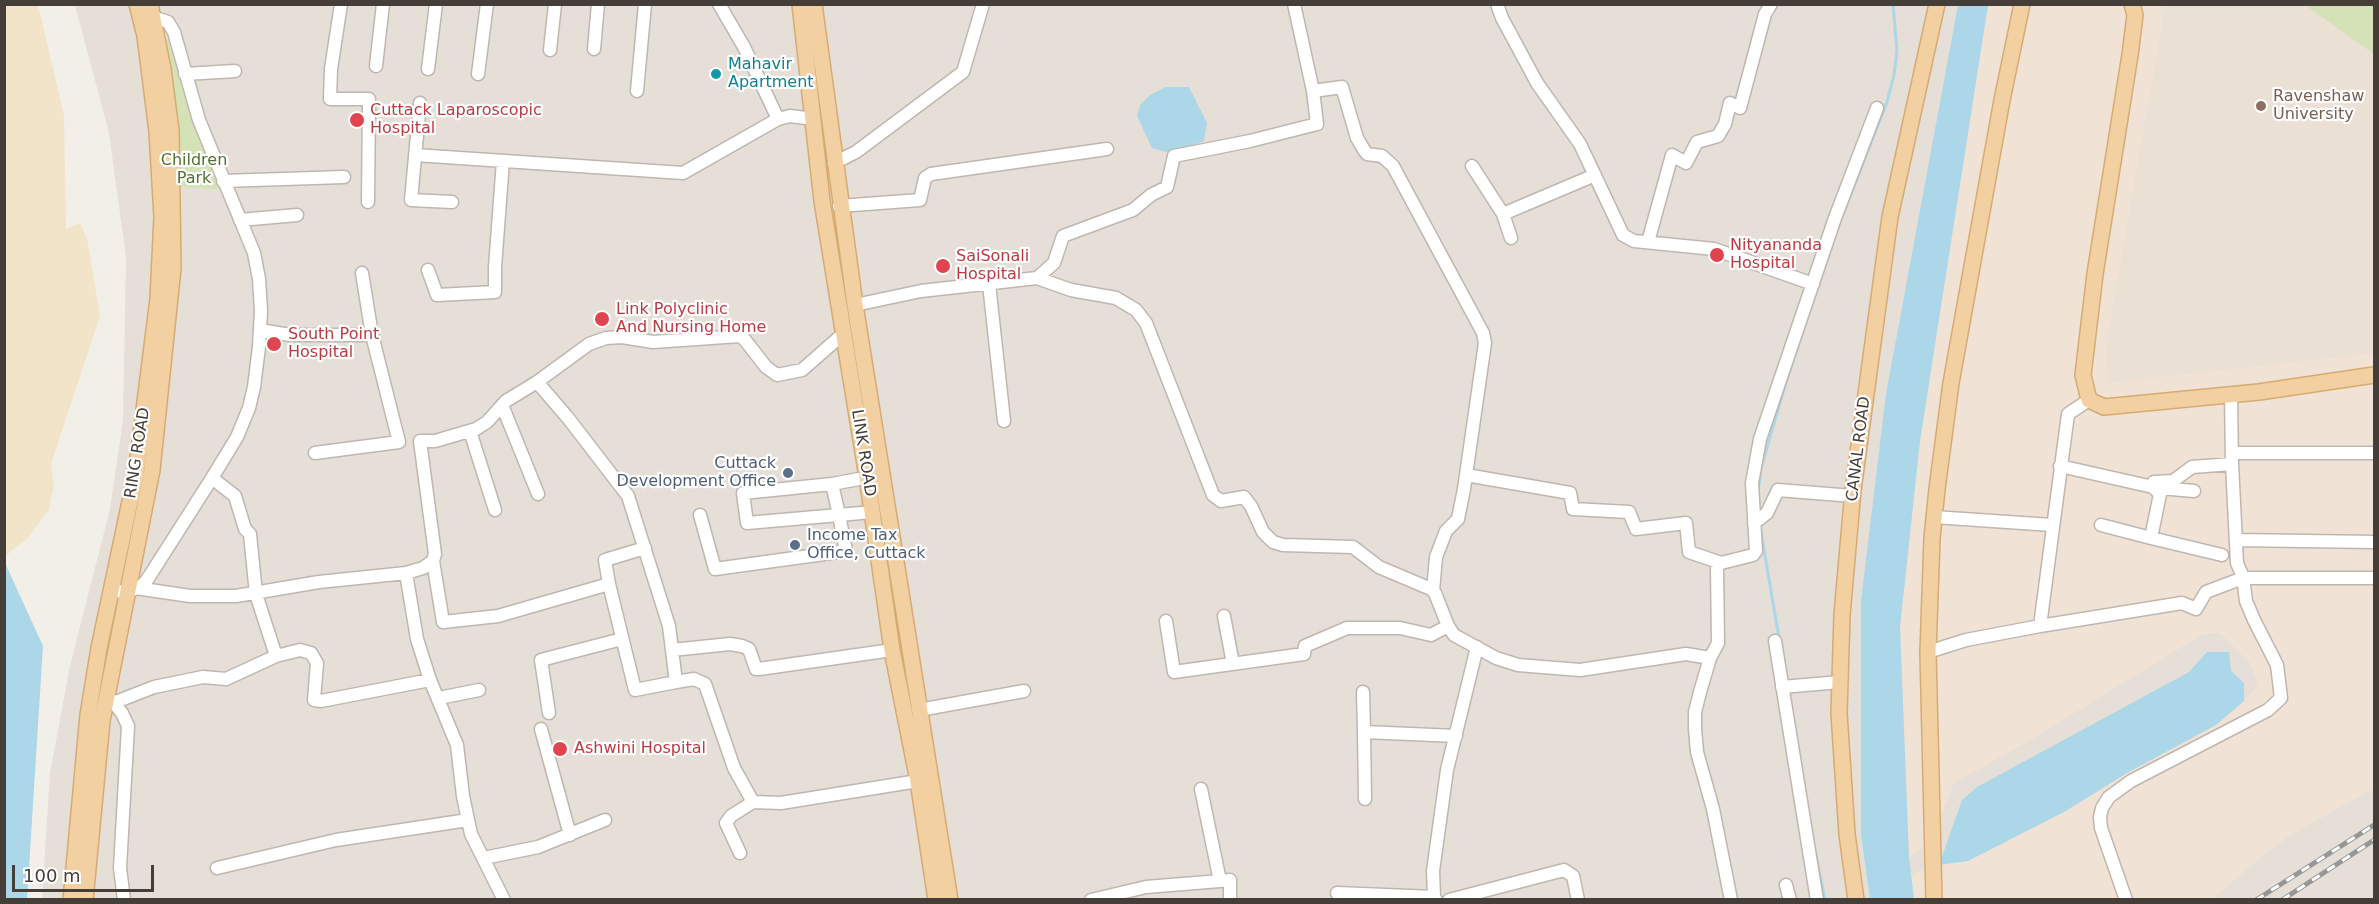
<!DOCTYPE html>
<style>
body{margin:0}
#map{position:relative;width:2379px;height:904px;overflow:hidden;background:#f2eee8;font-family:"DejaVu Sans",sans-serif}
canvas{display:block}
.frame{position:absolute;inset:0;border:6px solid #453e38;pointer-events:none}
.scale{position:absolute;left:12px;top:865px;width:142px;height:27px;box-sizing:border-box;border:3px solid #453e38;border-top:0;padding-left:8px;font-size:18px;line-height:21px;white-space:nowrap;color:#453e38;-webkit-text-stroke:4px #fff;paint-order:stroke}
</style>
<div id="map">
<canvas width="2379" height="904"></canvas>
<div class="frame"></div>
<div class="scale">100 m</div>
</div>
<script>
const ctx = document.querySelector('canvas').getContext('2d');
ctx.lineJoin = 'round';
function fill(path, color) { ctx.fillStyle = color; ctx.fill(path, 'evenodd'); }
const toPath = rows => new Path2D(rows.map(r => 'M' + r).join(''));
function strokePath(path, color, width, dash) { ctx.strokeStyle = color; ctx.lineWidth = width; ctx.lineCap = dash ? 'butt' : 'round'; ctx.setLineDash(dash || []); ctx.stroke(path); }
function drawText(font, color, halo, rows, align = 'center') {
  ctx.font = font + ' "DejaVu Sans",sans-serif'; ctx.lineWidth = 4.5; ctx.setLineDash([]); ctx.textBaseline = 'middle'; ctx.strokeStyle = halo; ctx.fillStyle = color; for (const [text, x, y, turn = 0] of rows) {
    ctx.save(); ctx.translate(x, y); ctx.rotate((+turn || 0) * Math.PI / 180); ctx.textAlign = isNaN(turn) ? turn : align; if (halo) ctx.strokeText(text, 0, 0); ctx.fillText(text, 0, 0); ctx.restore();
  }
}
const residential = toPath([
 [75,5,2374,5,2374,899,42,900,50,773,70,666,110,509,123,420,126,257,109,133]
]);
const commercial = toPath([
 [1988,5,2162,5,2164,15,2107,342,2108,382,2374,353,2374,788,2291,835,2266,853,2213,899,1914,899,1911,875,2064,812,2127,773,2216,725,2244,701,2258,686,2250,663,2220,633,2203,634,2027,742,1954,783,1930,843,1909,857,1900,627,1920,441]
]);
const education = toPath([
 [2162,5,2374,5,2374,353,2108,383,2107,342,2164,15]
]);
const green = toPath([
 [2305,5,2374,5,2374,54],
 [165,39,172,41,197,132,219,189,177,187]
]);
const sand = toPath([
 [5,4,38,5,64,115,66,229,80,223,87,238,100,316,51,464,54,485,49,510,27,539,5,556]
]);
const water = toPath([
 [1958,5,1988,5,1920,441,1900,627,1909,857,1914,899,1870,899,1861,834,1861,601,1886,394],
 [1166,87,1189,87,1207,123,1204,141,1170,153,1152,148,1137,116,1140,105,1150,95],
 [5,563,43,646,27,899,5,899],
 [2207,652,2229,652,2231,671,2244,683,2244,701,2216,725,2127,773,2064,812,1968,861,1939,865,1962,800,1977,787,2189,672]
]);
const stream = toPath([
 [1758,493,1761,468,1787,379,1838,227,1887,102,1894,75,1897,51,1893,4],
 [1760,526,1779,638],
 [1814,846,1825,900]
]);
const minor = toPath([
 [341,4,331,69,330,99,369,99,368,202],
 [719,4,744,47,778,119],
 [1294,4,1313,91,1342,87,1357,138,1364,150,1367,154,1382,156,1393,166,1483,333,1485,343,1464,489,1458,519,1446,531,1436,557,1433,591],
 [1497,4,1502,18,1537,83,1580,144,1623,235,1634,241,1714,249,1813,284],
 [594,49,598,4],
 [550,50,555,4],
 [376,66,383,4],
 [428,69,436,4],
 [185,74,235,71],
 [478,74,487,4],
 [637,91,645,4],
 [420,103,411,200,452,202],
 [415,155,683,173,778,119,790,116,814,119],
 [834,163,856,152,963,72,983,4],
 [1472,166,1503,214,1595,175],
 [223,181,344,177],
 [839,206,920,200,925,178,931,174,1107,149],
 [1503,214,1511,238],
 [240,220,297,215],
 [1648,242,1672,155,1686,163,1697,142,1718,136,1725,124,1730,103,1740,108,1765,14,1771,4],
 [428,270,437,295,495,292,495,267,503,161],
 [362,273,372,335],
 [1037,278,1054,263,1063,236,1133,210,1151,195,1167,187,1174,156,1250,141,1317,124,1313,91],
 [989,284,1004,421],
 [855,305,921,291,1037,278,1071,290,1116,298,1136,310,1146,323,1213,495,1221,501,1244,497,1251,506,1263,532,1273,542,1283,545,1353,547,1379,567,1431,589,1435,593,1448,626,1454,635,1496,658,1518,665,1580,670,1686,654,1710,658],
 [260,330,290,335,372,335,399,442,315,453],
 [537,382,568,418,628,496,669,626,676,682,694,679,705,684,734,768,753,802],
 [502,405,538,494],
 [470,431,495,510],
 [2232,453,2374,453],
 [2060,466,2153,487,2160,494,2151,538,2222,555],
 [1466,475,1570,493,1573,509,1629,512,1636,529,1686,523,1689,552,1721,563,1753,555,1756,551,1752,483,1760,439,1835,218,1877,108],
 [832,484,743,493,747,523,839,515,832,484,875,476],
 [2153,487,2154,482,2173,481,2192,467,2232,464],
 [2160,488,2194,491],
 [700,515,715,569,846,551,839,515,872,512],
 [1934,517,2052,525],
 [1754,523,1767,513,1778,490,1853,496],
 [2101,525,2151,538],
 [2236,540,2374,542],
 [433,561,443,622,498,616,609,584,635,690,676,682],
 [1721,563,1717,567,1718,643,1710,658,1700,692,1695,712,1695,729,1697,752,1713,809,1731,900],
 [406,573,417,639,430,680,457,745,463,796,471,834,504,900],
 [609,584,605,560,645,548],
 [136,588,190,596,236,596,319,582,406,573,423,568,433,561,435,554,420,441,435,441,476,429,487,422,506,401,537,382,589,344,606,338,622,337,653,342,740,336,745,340,766,367,777,375,802,370,843,334],
 [112,590,127,593,141,586,147,580,212,478,237,437,249,408,254,387,259,347,261,311,259,279,254,253,199,120,174,32,168,22,153,17],
 [1224,616,1233,664],
 [1166,621,1174,672,1304,654,1305,646,1347,628,1400,628,1431,635,1448,626],
 [2040,626,2182,603,2196,609,2206,592,2243,578,2374,578],
 [1775,641,1817,900],
 [672,650,730,644,742,646,749,649,756,669,759,669,892,650],
 [1928,652,1966,640,2040,626,2068,414,2089,400],
 [276,656,300,650,311,653,317,663,314,700,321,701,430,680],
 [1782,687,1840,682],
 [1363,692,1364,732,1456,736],
 [109,697,122,713,128,726,120,868,124,900],
 [439,698,479,690],
 [113,703,154,687,203,677,226,679,276,656,256,594,250,534,245,529,235,496,212,478],
 [919,710,1024,691],
 [549,713,541,660,622,639],
 [541,729,570,835],
 [1364,732,1365,799],
 [740,853,726,823,731,816,753,802,781,803,918,781],
 [484,858,538,847,605,820],
 [217,868,336,840,468,820],
 [1220,881,1230,880,1230,900],
 [1786,885,1790,900],
 [1337,893,1434,897],
 [1091,900,1146,887,1220,881,1201,789],
 [1436,900,1434,897,1433,871,1447,770,1477,647],
 [1449,900,1564,870,1573,876,1578,900],
 [2126,900,2101,828,2100,817,2102,808,2109,797,2131,781,2268,710,2281,698,2277,665,2254,620,2246,601,2243,577,2237,563,2232,464,2231,394]
]);
const major = toPath([
 [800,4,822,201,867,477,892,650,918,781,936,900],
 [814,4,855,305,950,900],
 [2132,4,2135,15,2130,55,2095,274,2083,375,2089,400,2104,407,2259,392,2374,375],
 [71,900,88,715,99,648,136,473,158,299,162,217,157,131,145,36,137,4],
 [85,900,102,721,152,470,173,268,171,131,163,69,150,4],
 [1856,900,1847,834,1839,713,1842,615,1853,490,1890,217,1937,4],
 [1934,900,1928,652,1932,538,1937,489,1951,383,2002,100,2022,4]
]);
const rail = toPath([
 [2256,900,2374,825],
 [2282,900,2374,840]
]);
const markers = [
 [716,74,6,"#0f9aa8"],
 [2261,106,6,"#8d6e63"],
 [357,120,8,"#e0444e"],
 [1717,255,8,"#e0444e"],
 [943,266,8,"#e0444e"],
 [602,319,8,"#e0444e"],
 [274,344,8,"#e0444e"],
 [788,473,6,"#5c6f8a"],
 [795,545,6,"#5c6f8a"],
 [560,749,8,"#e0444e"]
];
const cultureNames = [
 ["Mahavir",728,65],
 ["Apartment",728,83]
];
const educationNames = [
 ["Ravenshaw",2273,97],
 ["University",2273,115]
];
const healthNames = [
 ["Cuttack Laparoscopic",370,111],
 ["Hospital",370,129],
 ["Nityananda",1730,246],
 ["Hospital",1730,264],
 ["SaiSonali",956,257],
 ["Hospital",956,275],
 ["Link Polyclinic",616,310],
 ["And Nursing Home",616,328],
 ["South Point",288,335],
 ["Hospital",288,353],
 ["Ashwini Hospital",574,749]
];
const parkNames = [
 ["Children",194,161],
 ["Park",194,179]
];
const streetNames = [
 ["CANAL ROAD",1859,449,-83],
 ["RING ROAD",138,453,-81],
 ["LINK ROAD",863,453,81]
];
const serviceNames = [
 ["Cuttack",776,464],
 ["Development Office",776,482],
 ["Income Tax",807,536,"left"],
 ["Office, Cuttack",807,554,"left"]
];
fill(residential, '#e5dfd7');
fill(commercial, '#f1e2d6');
fill(education, '#eae1d4');
fill(green, '#d4e2b6');
fill(sand, '#f2e4c9');
fill(water, '#acd7e8');
strokePath(stream, '#acd7e8', 3);
strokePath(minor, '#bfb7af', 15);
strokePath(major, '#d6ab73', 18);
strokePath(minor, '#fff', 12);
strokePath(major, '#f2d0a1', 15);
strokePath(rail, '#969696', 5);
strokePath(rail, '#fff', 3, [9]);
for (const [x, y, r, color] of markers) { const dot = new Path2D(); dot.arc(x, y, r, 0, 2 * Math.PI); ctx.fillStyle = color; ctx.fill(dot); strokePath(dot, '#fff', 2); }
drawText('16px', '#0d838f', '#fff', cultureNames, 'left');
drawText('16px', '#785e54', '#fff', educationNames, 'left');
drawText('16px', '#be3a42', '#fff', healthNames, 'left');
drawText('16px', '#527032', '#fff', parkNames);
drawText('16px', '#453e38', '#fff', streetNames);
drawText('16px', '#4e5e75', '#fff', serviceNames, 'right');
</script>
